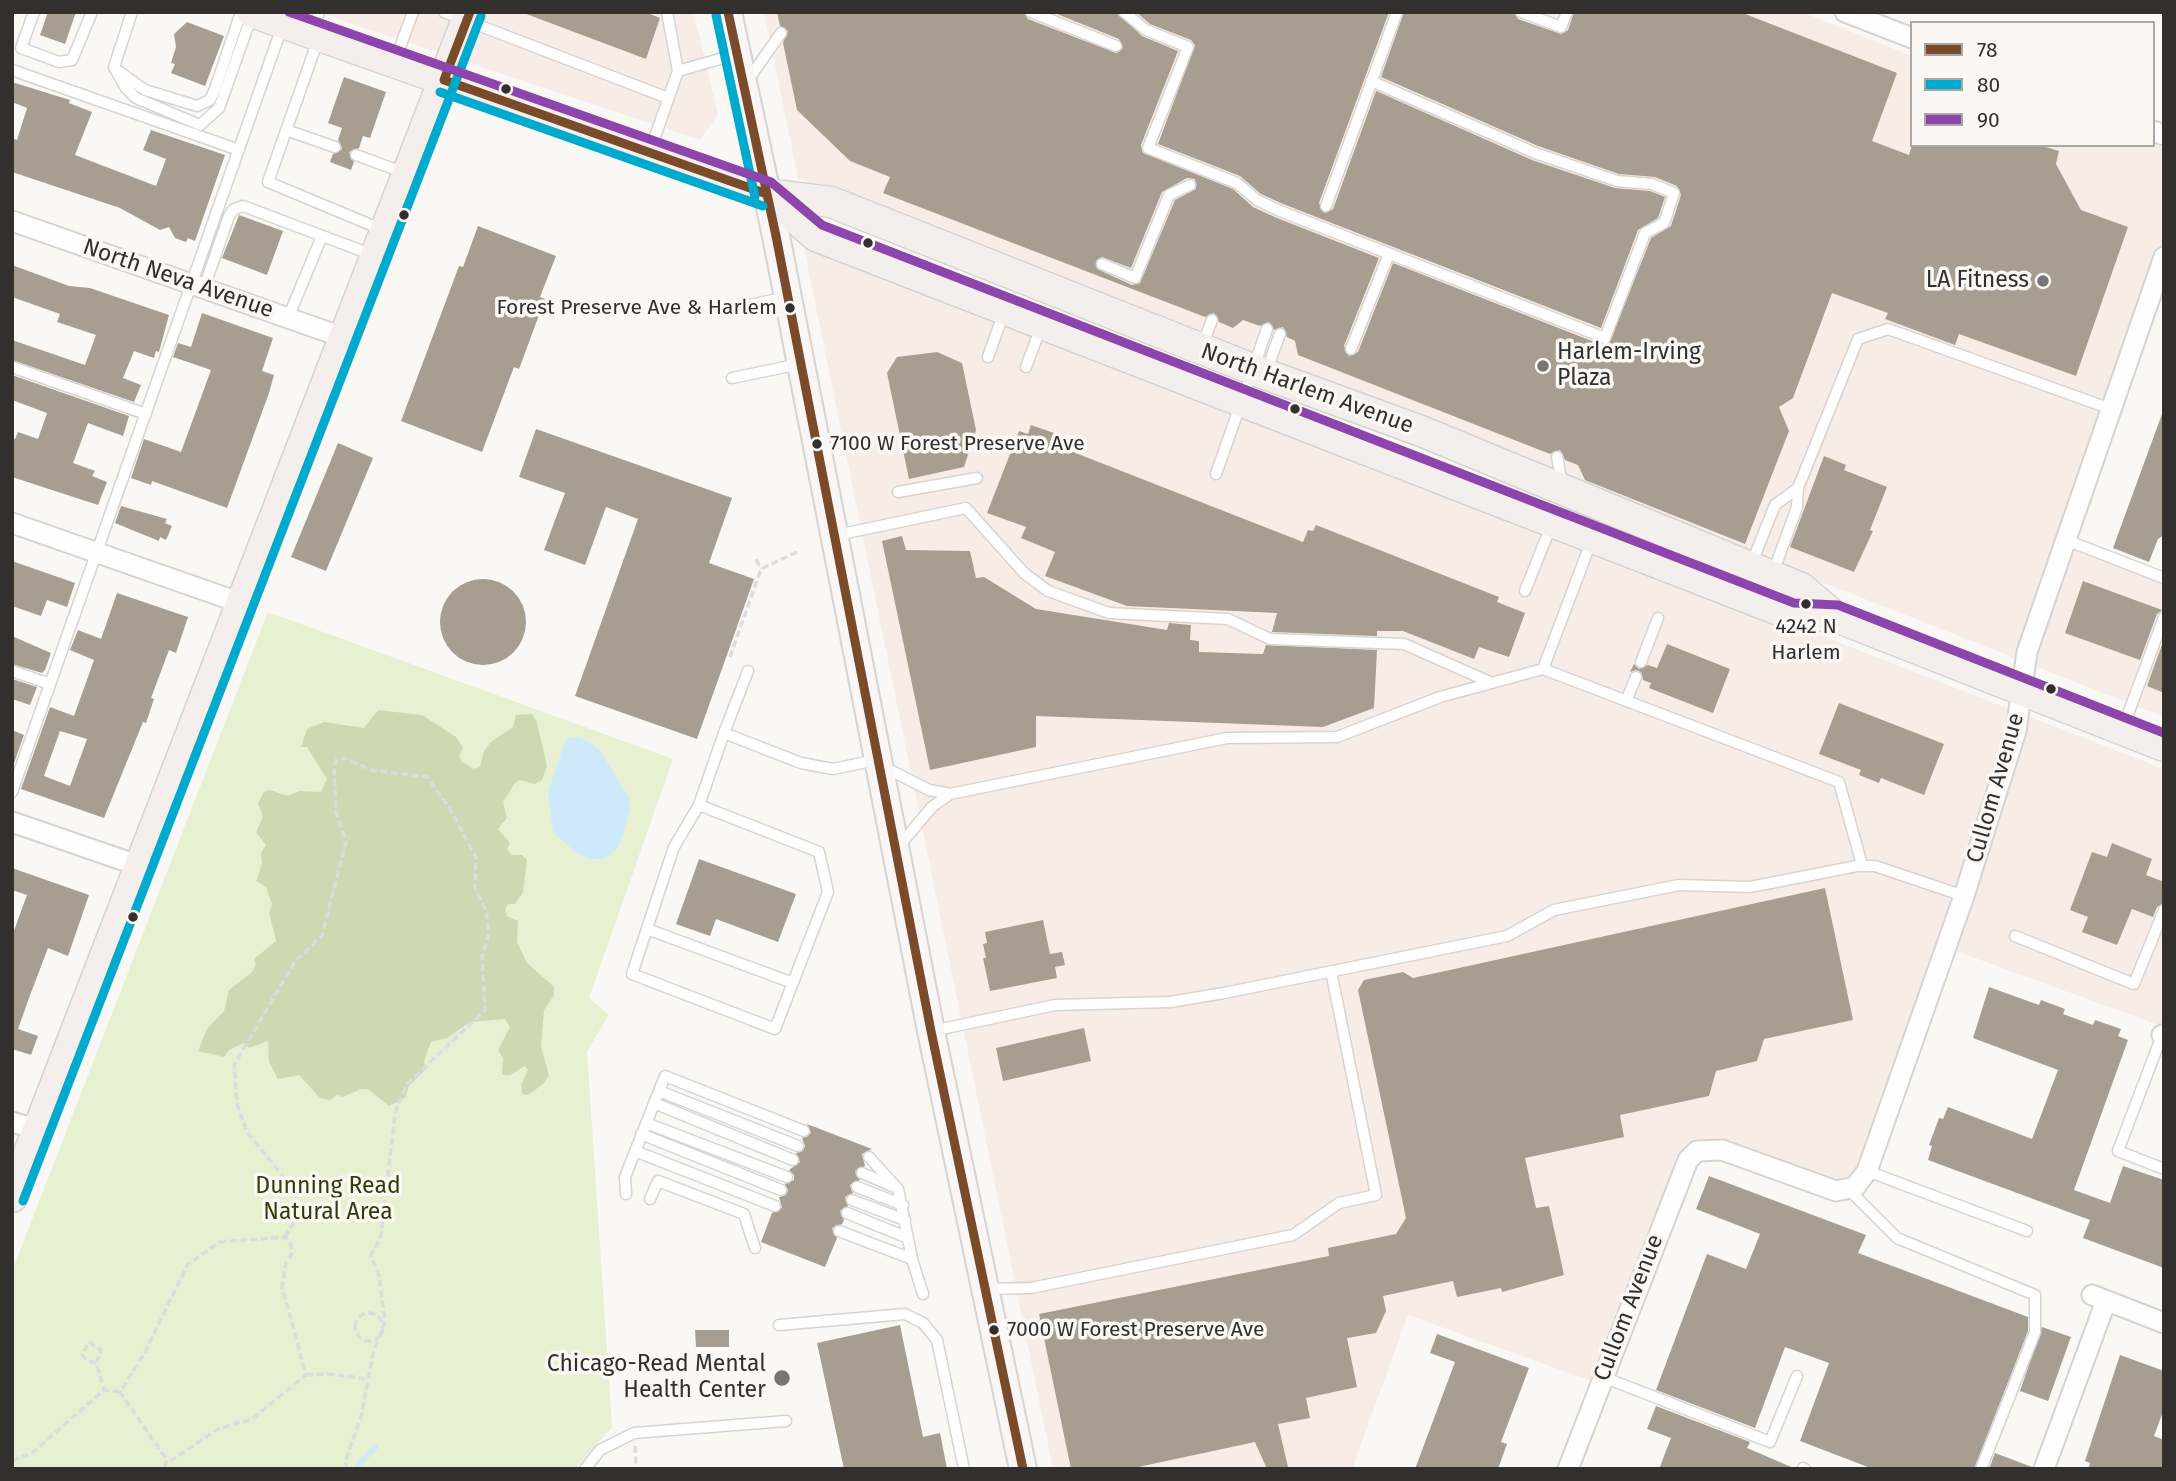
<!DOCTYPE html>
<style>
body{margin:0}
#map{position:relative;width:2176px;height:1481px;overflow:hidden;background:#faf8f5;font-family:"Fira Sans",sans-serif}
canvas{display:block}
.frame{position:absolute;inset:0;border:14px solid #31302e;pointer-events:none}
.legend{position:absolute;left:1910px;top:21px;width:245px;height:126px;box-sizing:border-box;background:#fbf8f4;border:2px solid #aaa8a5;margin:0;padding:9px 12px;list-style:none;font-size:21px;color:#31302e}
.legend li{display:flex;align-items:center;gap:14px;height:35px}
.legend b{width:35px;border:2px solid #aaa8a5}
</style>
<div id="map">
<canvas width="2176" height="1481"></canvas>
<div class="frame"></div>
<ul class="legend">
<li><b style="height:9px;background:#7a4b2a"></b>78</li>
<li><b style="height:9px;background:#00a9ce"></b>80</li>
<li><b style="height:9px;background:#8e44ad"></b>90</li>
</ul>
</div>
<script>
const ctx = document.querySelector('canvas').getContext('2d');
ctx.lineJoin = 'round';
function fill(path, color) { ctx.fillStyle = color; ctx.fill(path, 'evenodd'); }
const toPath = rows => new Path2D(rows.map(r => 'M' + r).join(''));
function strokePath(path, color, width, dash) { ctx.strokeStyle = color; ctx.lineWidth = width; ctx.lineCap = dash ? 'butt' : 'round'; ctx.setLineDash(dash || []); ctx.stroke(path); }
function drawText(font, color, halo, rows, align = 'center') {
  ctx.font = font + ' "Fira Sans",sans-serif'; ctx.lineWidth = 7; ctx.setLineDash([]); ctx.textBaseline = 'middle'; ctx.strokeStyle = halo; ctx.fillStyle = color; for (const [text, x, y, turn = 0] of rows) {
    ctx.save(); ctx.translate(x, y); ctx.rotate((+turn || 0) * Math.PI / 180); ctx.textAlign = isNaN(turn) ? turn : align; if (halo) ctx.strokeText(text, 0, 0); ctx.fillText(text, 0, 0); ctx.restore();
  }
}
const commercial = toPath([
 [317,12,694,12,718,115,700,140],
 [764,12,1802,12,1912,56,1912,145,2153,144,2164,148,2164,267,2068,545,2164,581,2164,717,798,178],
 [802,239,2164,769,2164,1027,1939,945,1848,1198,1728,1153,1693,1158,1602,1385,1408,1315,1352,1469,1053,1469]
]);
const green = toPath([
 [268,612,673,759,589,998,609,1015,587,1051,612,1427,575,1469,12,1469,12,1271]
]);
const forest = toPath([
 [378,710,422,715,456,737,463,748,459,756,462,762,474,769,480,766,484,751,491,742,513,727,516,715,532,714,537,723,547,766,542,780,535,784,520,780,515,783,503,802,507,818,498,829,510,843,507,849,511,855,522,855,527,860,523,892,515,904,508,904,505,910,507,916,518,921,517,942,527,963,554,987,554,995,544,1010,541,1047,549,1075,543,1084,528,1095,522,1094,521,1085,528,1070,525,1066,510,1075,502,1075,503,1058,498,1050,510,1027,505,1019,470,1022,447,1038,431,1042,424,1061,426,1069,409,1086,405,1098,389,1106,368,1089,361,1089,343,1097,337,1095,330,1100,320,1098,299,1075,278,1079,269,1062,268,1041,249,1048,244,1043,229,1050,224,1057,198,1051,207,1029,224,1011,229,990,252,972,256,964,254,959,276,941,269,913,272,904,266,887,256,881,262,864,261,853,266,845,256,832,263,817,258,803,264,792,270,790,288,796,299,791,321,792,327,779,307,747,301,747,307,729,324,722,364,728]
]);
const water = toPath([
 [574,737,590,742,600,751,629,797,630,809,621,840,616,850,604,859,591,859,579,855,553,832,548,792,564,745,567,739]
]);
const stream = toPath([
 [354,1469,376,1447]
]);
const building = toPath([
 [48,12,76,12,65,44,40,35],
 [521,12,645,12,660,18,646,59],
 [777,12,1024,12,1028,19,1116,53,1123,48,1119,39,1052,12,1117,12,1142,36,1178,51,1141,145,1143,153,1233,189,1253,207,1277,218,1379,258,1344,346,1349,356,1358,352,1393,263,1602,345,1609,344,1651,238,1671,226,1681,195,1677,186,1655,177,1619,174,1538,146,1381,77,1404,12,1514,12,1518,19,1561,34,1568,30,1574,12,1740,12,1897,73,1872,141,1909,155,1912,145,2039,145,2059,151,2056,164,2081,210,2128,227,2076,376,1959,334,1955,345,1885,319,1888,313,1832,293,1793,398,1779,407,1789,431,1745,544,1585,480,1578,465,1565,460,1560,450,1550,454,1298,355,1295,341,1287,337,1283,327,1274,330,1269,322,1260,326,1243,320,1233,328,1219,322,1214,313,1205,317,883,193,890,177,850,161,797,110,783,43,788,31,780,26],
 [1187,178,1195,179,1196,189,1175,200,1140,283,1132,285,1097,269,1096,261,1102,257,1131,268,1162,192],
 [1136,12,1389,12,1319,203,1324,213,1333,209,1376,91,1532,160,1615,188,1650,191,1665,197,1658,218,1638,230,1601,328,1283,204,1261,194,1240,176,1158,144,1195,45,1191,40,1150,24],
 [187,22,224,36,205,86,171,73,175,64,171,63,176,47,174,34],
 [344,77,386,92,370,138,363,136,359,148,349,152,354,162,351,170,330,162,333,154,342,149,338,140,342,128,328,123],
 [12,82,70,100,69,103,92,112,75,155,156,186,166,159,143,150,151,130,225,155,195,241,188,238,186,242,175,238,169,227,160,230,120,208,12,172,12,138,17,140,27,108,12,102],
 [239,215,283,231,267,275,222,258],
 [478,226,556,256,540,297,545,299,519,369,514,367,482,452,401,421,459,266,463,267],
 [12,265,69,286,90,288,169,315,159,352,156,351,154,358,134,351,123,378,141,385,134,402,12,360,12,340,85,365,96,335,57,322,60,314,12,297],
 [202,313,273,338,262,371,274,375,269,393,227,508,152,481,151,485,131,478,144,439,181,452,211,370,173,357,178,343,191,347],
 [937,352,962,363,976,430,964,467,909,479,887,373,897,357],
 [12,375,129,416,123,436,88,423,73,463,95,471,92,476,107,482,98,505,12,477,12,438,15,439,18,432,38,439,47,413,12,400],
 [2162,414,2164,535,2158,539,2149,562,2113,548],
 [1031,425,1054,433,1050,443,1303,542,1308,530,1313,531,1316,525,1499,597,1497,602,1525,613,1509,657,1479,647,1474,659,1403,631,1377,631,1377,636,1272,632,1277,613,1127,606,1045,576,1055,552,1021,538,1026,527,987,513,1019,431,1028,434],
 [536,429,732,498,709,563,754,579,697,739,575,696,638,519,606,507,585,565,544,550,565,493,519,477],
 [338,443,373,458,326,571,291,557],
 [1824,456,1846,465,1844,470,1887,487,1870,530,1873,531,1854,572,1790,547],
 [121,506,167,519,165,523,172,526,166,540,160,537,159,541,115,523],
 [902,536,906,550,970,551,976,578,984,577,1036,609,1167,630,1169,623,1191,625,1190,640,1199,641,1199,652,1263,654,1266,645,1377,650,1374,708,1323,727,1036,716,1036,747,930,770,882,541],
 [12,561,75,583,67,607,47,600,41,616,12,606],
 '440 622a43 43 0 1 1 86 0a43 43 0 1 1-86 0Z',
 [2083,581,2162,610,2157,614,2140,660,2065,633],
 [117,593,188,617,176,653,169,650,151,698,154,699,146,723,143,722,104,818,21,789,50,707,74,716,94,660,70,650,78,630,101,639],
 [60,731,87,739,70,786,44,776],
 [12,636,51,653,45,670,42,673,12,664],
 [2164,639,2164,693,2147,686],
 [1667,644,1730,669,1713,713,1649,688,1651,683,1643,680,1641,672,1636,670,1630,672,1634,664,1639,669,1648,665,1657,668],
 [12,679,37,687,30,705,12,699],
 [1839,703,1944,744,1924,795,1881,778,1879,783,1859,775,1861,770,1819,754],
 [12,730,24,735,12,769],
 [2112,843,2152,859,2146,875,2164,882,2164,903,2157,907,2153,917,2132,909,2117,945,2082,932,2088,917,2070,910,2092,852,2107,857],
 [699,859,796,894,778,942,716,919,710,936,676,924],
 [12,868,89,895,68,956,48,948,29,998,18,1029,38,1036,31,1055,12,1049,12,936,27,895,12,890],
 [1825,888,1853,1020,1764,1039,1757,1061,1716,1071,1709,1096,1620,1115,1624,1137,1525,1158,1536,1208,1549,1206,1564,1275,1502,1292,1501,1288,1457,1297,1453,1281,1383,1296,1386,1311,1376,1333,1347,1338,1357,1387,1306,1398,1310,1418,1278,1424,1288,1467,1267,1469,1255,1442,1129,1469,1071,1469,1039,1314,1329,1256,1328,1248,1396,1234,1406,1218,1358,990,1364,980,1403,972,1413,978],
 [1043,920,1050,954,1062,952,1065,965,1055,967,1057,978,990,991,983,958,986,958,983,944,987,943,985,932],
 [1989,987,2039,1005,2041,1000,2065,1009,2063,1014,2093,1025,2095,1020,2121,1029,2118,1036,2128,1040,2074,1190,2110,1203,2123,1166,2164,1180,2164,1268,2083,1238,2090,1220,1928,1160,1932,1146,1929,1145,1939,1118,1943,1119,1948,1107,2032,1139,2058,1070,1973,1038],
 [1084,1028,1091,1061,1003,1081,996,1048],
 [807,1124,872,1149,862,1154,865,1166,855,1171,860,1180,850,1185,853,1193,845,1197,848,1206,840,1211,844,1220,842,1224,832,1228,837,1238,825,1267,761,1242,772,1213,782,1208,779,1197,786,1195,788,1190,785,1184,794,1180,794,1175,789,1170,800,1162,796,1153,803,1151,805,1146,802,1138,811,1133],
 [1709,1176,1866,1235,1858,1253,2028,1317,2028,1331,1974,1469,1873,1469,1800,1441,1829,1363,1785,1347,1755,1428,1656,1390,1707,1254,1746,1269,1760,1234,1696,1209],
 [900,1325,923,1437,940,1433,947,1469,844,1469,817,1343],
 [2042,1327,2071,1337,2048,1401,2020,1391],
 [695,1330,729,1330,729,1347,696,1347],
 [1437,1334,1529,1368,1501,1442,1507,1444,1498,1469,1415,1469,1455,1362,1430,1353],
 [2120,1355,2164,1371,2164,1409,2154,1436,2164,1440,2164,1469,2088,1469,2090,1463,2085,1461],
 [1656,1406,1750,1442,1747,1448,1796,1469,1659,1469,1671,1438,1647,1429],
 [1995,1453,2032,1467,2032,1469,1989,1469]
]);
const path = toPath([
 [756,559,761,569],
 [730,657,761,569,799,551],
 [285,1237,294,1222,295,1197,286,1180,246,1131,237,1103,234,1065,294,963,322,935,346,842,336,812,334,774,336,760,345,758,371,770,427,777,448,806,476,857,475,889,486,910,489,933,482,957,485,1010,406,1085,395,1113,381,1236,371,1255,379,1276,385,1321,373,1354,361,1417,345,1462,347,1469],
 '355 1327a14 14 0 1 1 28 0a14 14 0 1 1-28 0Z',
 [96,1363,88,1361,82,1355,89,1342,101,1350,96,1363,104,1389],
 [306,1375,328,1374,368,1379],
 [635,1446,636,1469],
 [12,1461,32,1453,104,1390,120,1392],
 [164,1469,166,1464,218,1429,252,1419,306,1375,282,1287,286,1262,291,1256,291,1244,285,1237,220,1242,188,1264,144,1354,120,1392,167,1460,166,1464]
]);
const lane = toPath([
 [34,12,21,48,59,62,72,60,92,12],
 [132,12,114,67,126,88,136,98,200,125,219,108,252,15],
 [444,12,668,98],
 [667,12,678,71],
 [1031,12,1116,46],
 [1124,12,1146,30,1188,47,1148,148,1237,183,1257,200,1280,211,1605,338,1645,233,1664,223,1674,193,1652,184,1617,181,1535,153,1371,81],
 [1521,12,1561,27,1567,12],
 [312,32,319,12],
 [318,40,268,182,383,230],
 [396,58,413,12],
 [12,70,239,150],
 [117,70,145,90,197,106,210,100,215,89,241,12],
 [748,80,781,33],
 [286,130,335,147],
 [650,151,678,71,737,54],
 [356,155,405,173],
 [1326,206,1397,12],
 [1102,264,1135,278,1169,195,1190,185],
 [204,288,229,216,234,209,243,206,373,255],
 [721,311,787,297],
 [288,318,322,236],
 [1202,346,1212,320],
 [1351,349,1389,254],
 [988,357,1004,312],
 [12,367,146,414],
 [1026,367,1041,327],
 [1266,372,1280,334],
 [732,378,800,364],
 [1557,457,1562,483],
 [1216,474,1267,329],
 [898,492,977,478],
 [837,535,966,508,1024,573,1048,591,1109,613,1228,619,1270,639,1404,644,1492,683],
 [2066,540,2164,578],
 [1751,565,1775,505,1798,488],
 [1773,573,1797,507,1798,488,1858,339,1888,329,2111,409],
 [1525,591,1551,526],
 [1641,662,1658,618],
 [1543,669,1591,542],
 [12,671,50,684],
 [1626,701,1636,677],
 [2124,725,2164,617],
 [724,733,748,671],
 [884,767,929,790,950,794,1227,738,1337,737,1440,697,1543,669,1839,782,1862,865],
 [12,792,282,27],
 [699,805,674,847,632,974,775,1029,828,892,819,852,699,805,724,733,801,763,833,769,876,760],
 [899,846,932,807,950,794],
 [647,929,793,983],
 [2015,936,2134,984,2164,910],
 [932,1031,1055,1005,1170,1002,1224,993,1507,936,1554,910,1679,885,1750,887,1857,866,1875,866,1964,896],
 [2162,1035,2118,1151,2164,1169],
 [659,1091,798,1146],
 [654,1103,793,1160],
 [646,1123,787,1177],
 [641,1134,781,1190],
 [635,1151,775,1206],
 [869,1157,898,1189,912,1259,923,1294],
 [1867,1171,2027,1231],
 [862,1173,897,1188],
 [857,1187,903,1205],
 [1848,1189,1897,1238,2035,1295,2035,1332,1981,1469],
 [626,1194,625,1177,665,1076,804,1131],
 [650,1199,658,1181,744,1214,755,1248],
 [852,1200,905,1220],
 [847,1213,908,1238],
 [839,1231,912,1259],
 [985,1289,1031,1288,1293,1235,1339,1203,1376,1195,1331,971],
 [779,1325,905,1314,923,1323,937,1340,964,1469],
 [1603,1377,1770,1442,1797,1376],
 [1803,1468,1805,1469],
 [585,1469,600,1450,634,1433,786,1421]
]);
const street = toPath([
 [1845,12,1912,38],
 [2153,131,2164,135],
 [12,221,345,338],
 [12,523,241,603],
 [12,822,140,866],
 [2162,1035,2164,1035],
 [12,1122,38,1130],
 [2092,1295,2164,1323],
 [1568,1469,1688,1160,1697,1151,1722,1150,1836,1191,1855,1187,1867,1171,1964,896,2016,731,2027,652,2164,257],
 [2044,1469,2106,1301]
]);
const secondary = toPath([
 [728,12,776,236,931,1031,1023,1469]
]);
const primary = toPath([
 [252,12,767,194,831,202,1265,374,1421,431,1801,588,1834,616,2164,746],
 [768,194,816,236,1792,615,1834,616],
 [12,1197,470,12]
]);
const bus1 = toPath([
 [728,12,776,236,931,1031,1023,1469],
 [444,80,767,194],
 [444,80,470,12]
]);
const bus2 = toPath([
 [716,15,755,197],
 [440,92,763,206],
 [23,1201,481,16]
]);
const bus3 = toPath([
 [289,12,771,182,822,225,1794,603,1838,605,2164,733]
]);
const markers = [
 [506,89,6,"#31302e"],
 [404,215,6,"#31302e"],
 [868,243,6,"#31302e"],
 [2043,281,7,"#777674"],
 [790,308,6,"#31302e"],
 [1543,366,7,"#777674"],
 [1295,409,6,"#31302e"],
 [817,444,6,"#31302e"],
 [1806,604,6,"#31302e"],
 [2051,689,6,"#31302e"],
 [133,917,6,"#31302e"],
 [994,1330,6,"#31302e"],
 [782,1378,9,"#777674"]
];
const busNames = [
 ["Forest Preserve Ave & Harlem",777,308,"right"],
 ["7100 W Forest Preserve Ave",830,444],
 ["4242 N",1806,627,"center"],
 ["Harlem",1806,653,"center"],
 ["7000 W Forest Preserve Ave",1007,1330]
];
const streetNames = [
 ["North Neva Avenue",178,279,19],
 ["North Harlem Avenue",1307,389,20],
 ["Cullom Avenue",1996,788,-74],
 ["Cullom Avenue",1629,1308,-69]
];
const poiNames = [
 ["LA Fitness",2029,281],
 ["Harlem-Irving",1557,353,"left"],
 ["Plaza",1557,379,"left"],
 ["Chicago-Read Mental",766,1365],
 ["Health Center",766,1391]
];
const parkNames = [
 ["Dunning Read",328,1187],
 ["Natural Area",328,1213]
];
fill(commercial, '#f8ede6');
fill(green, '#e7f0d1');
fill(forest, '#cdd9b2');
fill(water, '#cee9fb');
strokePath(stream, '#cee9fb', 5);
fill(building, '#a79e91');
strokePath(lane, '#d6d4d2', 13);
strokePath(street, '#d6d4d2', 23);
strokePath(secondary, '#d6d4d2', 30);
strokePath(primary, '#d4d3d1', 33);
strokePath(path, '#dcdcdc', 3.5, [7, 3.5]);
strokePath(lane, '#fefefe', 10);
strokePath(street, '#fefefe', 19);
strokePath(secondary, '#f9f6f5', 26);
strokePath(primary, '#f4efec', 30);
strokePath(bus1, '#7a4b2a', 9);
strokePath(bus2, '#00a9ce', 9);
strokePath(bus3, '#8e44ad', 9);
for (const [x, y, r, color] of markers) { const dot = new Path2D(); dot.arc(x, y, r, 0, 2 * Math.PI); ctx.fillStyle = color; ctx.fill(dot); strokePath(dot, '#fbf8f4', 2.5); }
drawText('21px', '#31302e', '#fbf8f4', busNames, 'left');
drawText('23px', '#31302e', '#fbf8f4', streetNames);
drawText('23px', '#31302e', '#fbf8f4', poiNames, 'right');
drawText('23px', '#303d0b', '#fbf8f4', parkNames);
</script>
